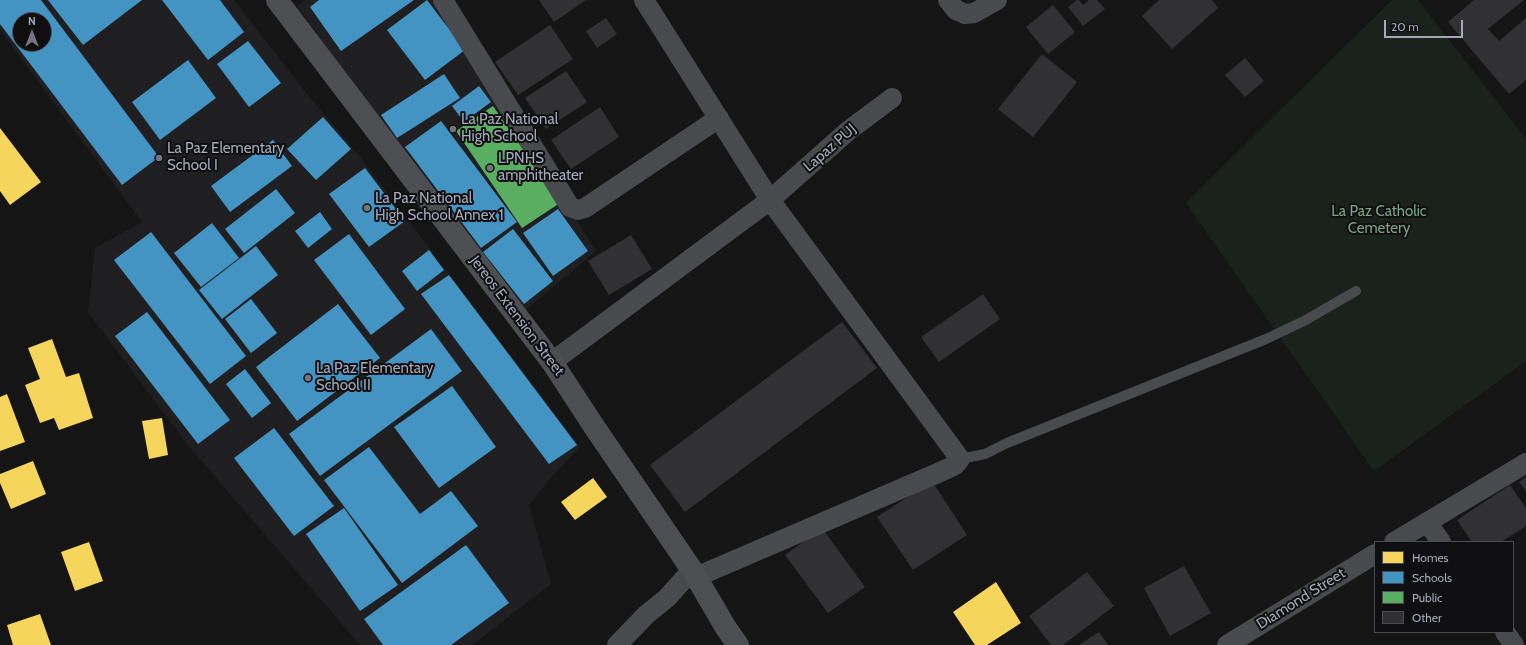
<!DOCTYPE html>
<style>
body{margin:0}
#map{position:relative;width:1526px;height:645px;overflow:hidden;background:#151515;font-family:Cabin,sans-serif}
canvas{display:block}
.legend{position:absolute;left:1374px;top:541px;width:140px;height:92px;box-sizing:border-box;background:#0f0f11;border:1px solid #4b4c53;margin:0;padding:5px 7px;list-style:none;font-size:12px;color:#a4a8b7}
.legend li{display:flex;align-items:center;gap:8px;height:20px}
.legend b{width:20px;border:1px solid #4b4c53}
.north{position:absolute;left:12px;top:12px;width:40px;height:40px;box-sizing:border-box;background:#0f0f11;border:1px solid #4b4c53;border-radius:50%;rotate:0deg;font-size:11px;font-weight:700;line-height:16px;text-align:center;color:#a4a8b7}
.north::after{content:'';display:block;margin:auto;width:14px;height:18px;background:#72757e;clip-path:polygon(50% 0,100% 100%,50% 72%,0 100%)}
.scale{position:absolute;left:1384px;top:20px;width:79px;height:18px;box-sizing:border-box;border:2px solid #a4a8b7;border-top:0;padding-left:5px;font-size:12px;line-height:14px;white-space:nowrap;color:#a4a8b7;-webkit-text-stroke:3px #0f0f11;paint-order:stroke}
</style>
<div id="map">
<canvas width="1526" height="645"></canvas>
<ul class="legend">
<li><b style="height:11px;background:#f6d55c"></b>Homes</li>
<li><b style="height:11px;background:#4393c3"></b>Schools</li>
<li><b style="height:11px;background:#5aae61"></b>Public</li>
<li><b style="height:11px;background:#313133"></b>Other</li>
</ul>
<div class="north">N</div>
<div class="scale">20 m</div>
</div>
<script>
const ctx = document.querySelector('canvas').getContext('2d');
ctx.lineJoin = 'round';
function fill(path, color) { ctx.fillStyle = color; ctx.fill(path, 'evenodd'); }
const toPath = rows => new Path2D(rows.map(r => 'M' + r).join(''));
function strokePath(path, color, width, dash) { ctx.strokeStyle = color; ctx.lineWidth = width; ctx.lineCap = dash ? 'butt' : 'round'; ctx.setLineDash(dash || []); ctx.stroke(path); }
function drawText(font, color, halo, rows, align = 'center') {
  ctx.font = font + ' Cabin,sans-serif'; ctx.lineWidth = 4; ctx.setLineDash([]); ctx.textBaseline = 'middle'; ctx.strokeStyle = halo; ctx.fillStyle = color; for (const [text, x, y, turn = 0] of rows) {
    ctx.save(); ctx.translate(x, y); ctx.rotate((+turn || 0) * Math.PI / 180); ctx.textAlign = isNaN(turn) ? turn : align; if (halo) ctx.strokeText(text, 0, 0); ctx.fillText(text, 0, 0); ctx.restore();
  }
}
const built = toPath([
 [0,0,234,0,307,94,358,154,580,447,554,474,529,505,551,584,472,645,360,645,187,444,88,312,95,248,142,222,0,30],
 [20,20,44,20,44,44,20,44],
 [305,0,439,0,596,251,520,315,297,6]
]);
const green = toPath([
 [1392,0,1418,0,1526,139,1526,361,1374,471,1186,203]
]);
const homes = toPath([
 [0,128,41,182,10,205,0,191],
 [52,339,66,377,79,373,93,418,59,430,54,418,40,423,25,385,40,379,28,348],
 [7,394,25,442,0,451,0,397],
 [162,418,168,455,149,459,142,421],
 [33,461,46,494,11,509,0,483,0,474],
 [593,478,607,497,575,520,561,502],
 [89,542,103,581,75,591,61,552],
 [996,582,1021,623,987,645,975,645,953,612],
 [40,614,51,645,13,645,7,625]
]);
const schools = toPath([
 [0,0,41,0,159,157,122,185,0,24],
 [20,20,44,20,44,44,20,44],
 [48,0,142,0,83,45],
 [162,0,220,0,244,32,208,60],
 [319,0,414,0,341,51,310,7],
 [427,0,465,50,425,80,387,30],
 [248,41,281,83,249,107,217,64],
 [188,60,216,98,160,140,132,102],
 [444,74,460,98,397,138,381,115],
 [479,86,491,102,464,122,452,106],
 [323,117,351,149,316,180,287,149],
 [441,121,517,222,481,248,405,147],
 [273,140,292,166,230,212,211,186],
 [365,168,405,221,369,247,329,194],
 [276,189,295,213,244,253,225,229],
 [558,209,588,251,553,276,523,233],
 [320,212,332,229,308,248,295,231],
 [212,223,239,258,201,287,174,253],
 [513,229,553,281,524,304,483,252],
 [151,232,246,356,210,384,114,260],
 [349,234,405,309,371,335,314,260],
 [256,246,278,275,222,319,199,290],
 [429,250,444,270,417,291,402,271],
 [449,275,577,445,549,464,421,294],
 [251,299,277,333,251,353,225,319],
 [338,304,380,358,297,421,256,367],
 [147,312,230,420,198,444,115,336],
 [431,329,462,371,320,476,289,434],
 [245,369,271,403,252,418,226,384],
 [452,386,496,447,439,488,394,427],
 [274,428,334,506,294,536,234,458],
 [369,447,420,514,451,491,478,526,402,583,324,480],
 [344,508,398,585,360,611,306,534],
 [466,545,509,603,451,645,383,645,364,619]
]);
const public = toPath([
 [493,106,560,203,522,228,456,131]
]);
const building = toPath([
 [539,0,586,0,554,22],
 [1077,0,1079,0,1083,5,1089,0,1097,0,1105,9,1083,26,1068,7],
 [1159,0,1212,0,1218,8,1172,49,1142,16],
 [1474,0,1524,0,1488,29,1499,41,1526,18,1526,80,1509,94,1448,22],
 [1053,5,1075,32,1048,54,1026,27],
 [606,18,617,34,597,48,586,31],
 [550,25,573,59,518,95,495,62],
 [1042,54,1077,82,1033,137,998,109],
 [1245,58,1264,81,1245,97,1225,75],
 [566,71,587,102,546,129,525,98],
 [600,107,619,137,571,169,551,140],
 [631,235,652,269,609,295,588,261],
 [983,294,1000,319,939,362,921,337],
 [842,322,877,368,685,512,650,465],
 [1526,477,1526,491,1519,482],
 [932,481,967,535,913,570,877,517],
 [1510,485,1526,508,1526,526,1501,542,1472,542,1457,520],
 [822,528,865,587,828,613,785,555],
 [1184,566,1211,613,1170,636,1144,588],
 [1087,572,1114,606,1063,645,1051,645,1029,616],
 [1099,632,1108,645,1079,645]
]);
const lane = toPath([
 [960,459,985,454,1007,443,1266,339,1304,321,1356,291]
]);
const street = toPath([
 [443,0,570,207,578,210,585,208,719,118],
 [644,0,770,200,960,459,955,465,947,469,696,577],
 [948,0,956,10,965,14,974,13,997,0],
 [552,362,770,200,848,131,892,98],
 [1427,522,1441,542],
 [1394,542,1526,463],
 [1505,632,1514,645],
 [617,645,647,614,667,598,692,570],
 [1227,645,1375,554]
]);
const secondary = toPath([
 [277,0,552,362,593,425,692,570,726,628,738,645]
]);
const markers = [
 [453,129,4,"#72757e"],
 [159,158,4,"#72757e"],
 [490,168,4,"#72757e"],
 [367,208,4,"#72757e"],
 [308,378,4,"#72757e"]
];
const poiNames = [
 ["La Paz National",461,120],
 ["High School",461,137],
 ["La Paz Elementary",167,149],
 ["School I",167,166],
 ["LPNHS",498,159],
 ["amphitheater",498,176],
 ["La Paz National",375,199],
 ["High School Annex 1",375,216],
 ["La Paz Elementary",316,369],
 ["School II",316,386]
];
const streetNames = [
 ["Lapaz PUJ",830,148,-41],
 ["Jereos Extension Street",517,316,53],
 ["Diamond Street",1301,599,-32]
];
const parkNames = [
 ["La Paz Catholic",1379,212],
 ["Cemetery",1379,229]
];
fill(built, '#1f1f21');
fill(green, '#1b221c');
fill(homes, '#f6d55c');
fill(schools, '#4393c3');
fill(public, '#5aae61');
fill(building, '#313133');
strokePath(lane, '#494a4e', 10);
strokePath(street, '#494a4e', 20);
strokePath(secondary, '#4c4e52', 22);
for (const [x, y, r, color] of markers) { const dot = new Path2D(); dot.arc(x, y, r, 0, 2 * Math.PI); ctx.fillStyle = color; ctx.fill(dot); strokePath(dot, '#0f0f11', 1.5); }
drawText('15px', '#a4a8b7', '#0f0f11', poiNames, 'left');
drawText('15px', '#a4a8b7', '#0f0f11', streetNames);
drawText('15px', '#7aa481', '#0f0f11', parkNames);
</script>
